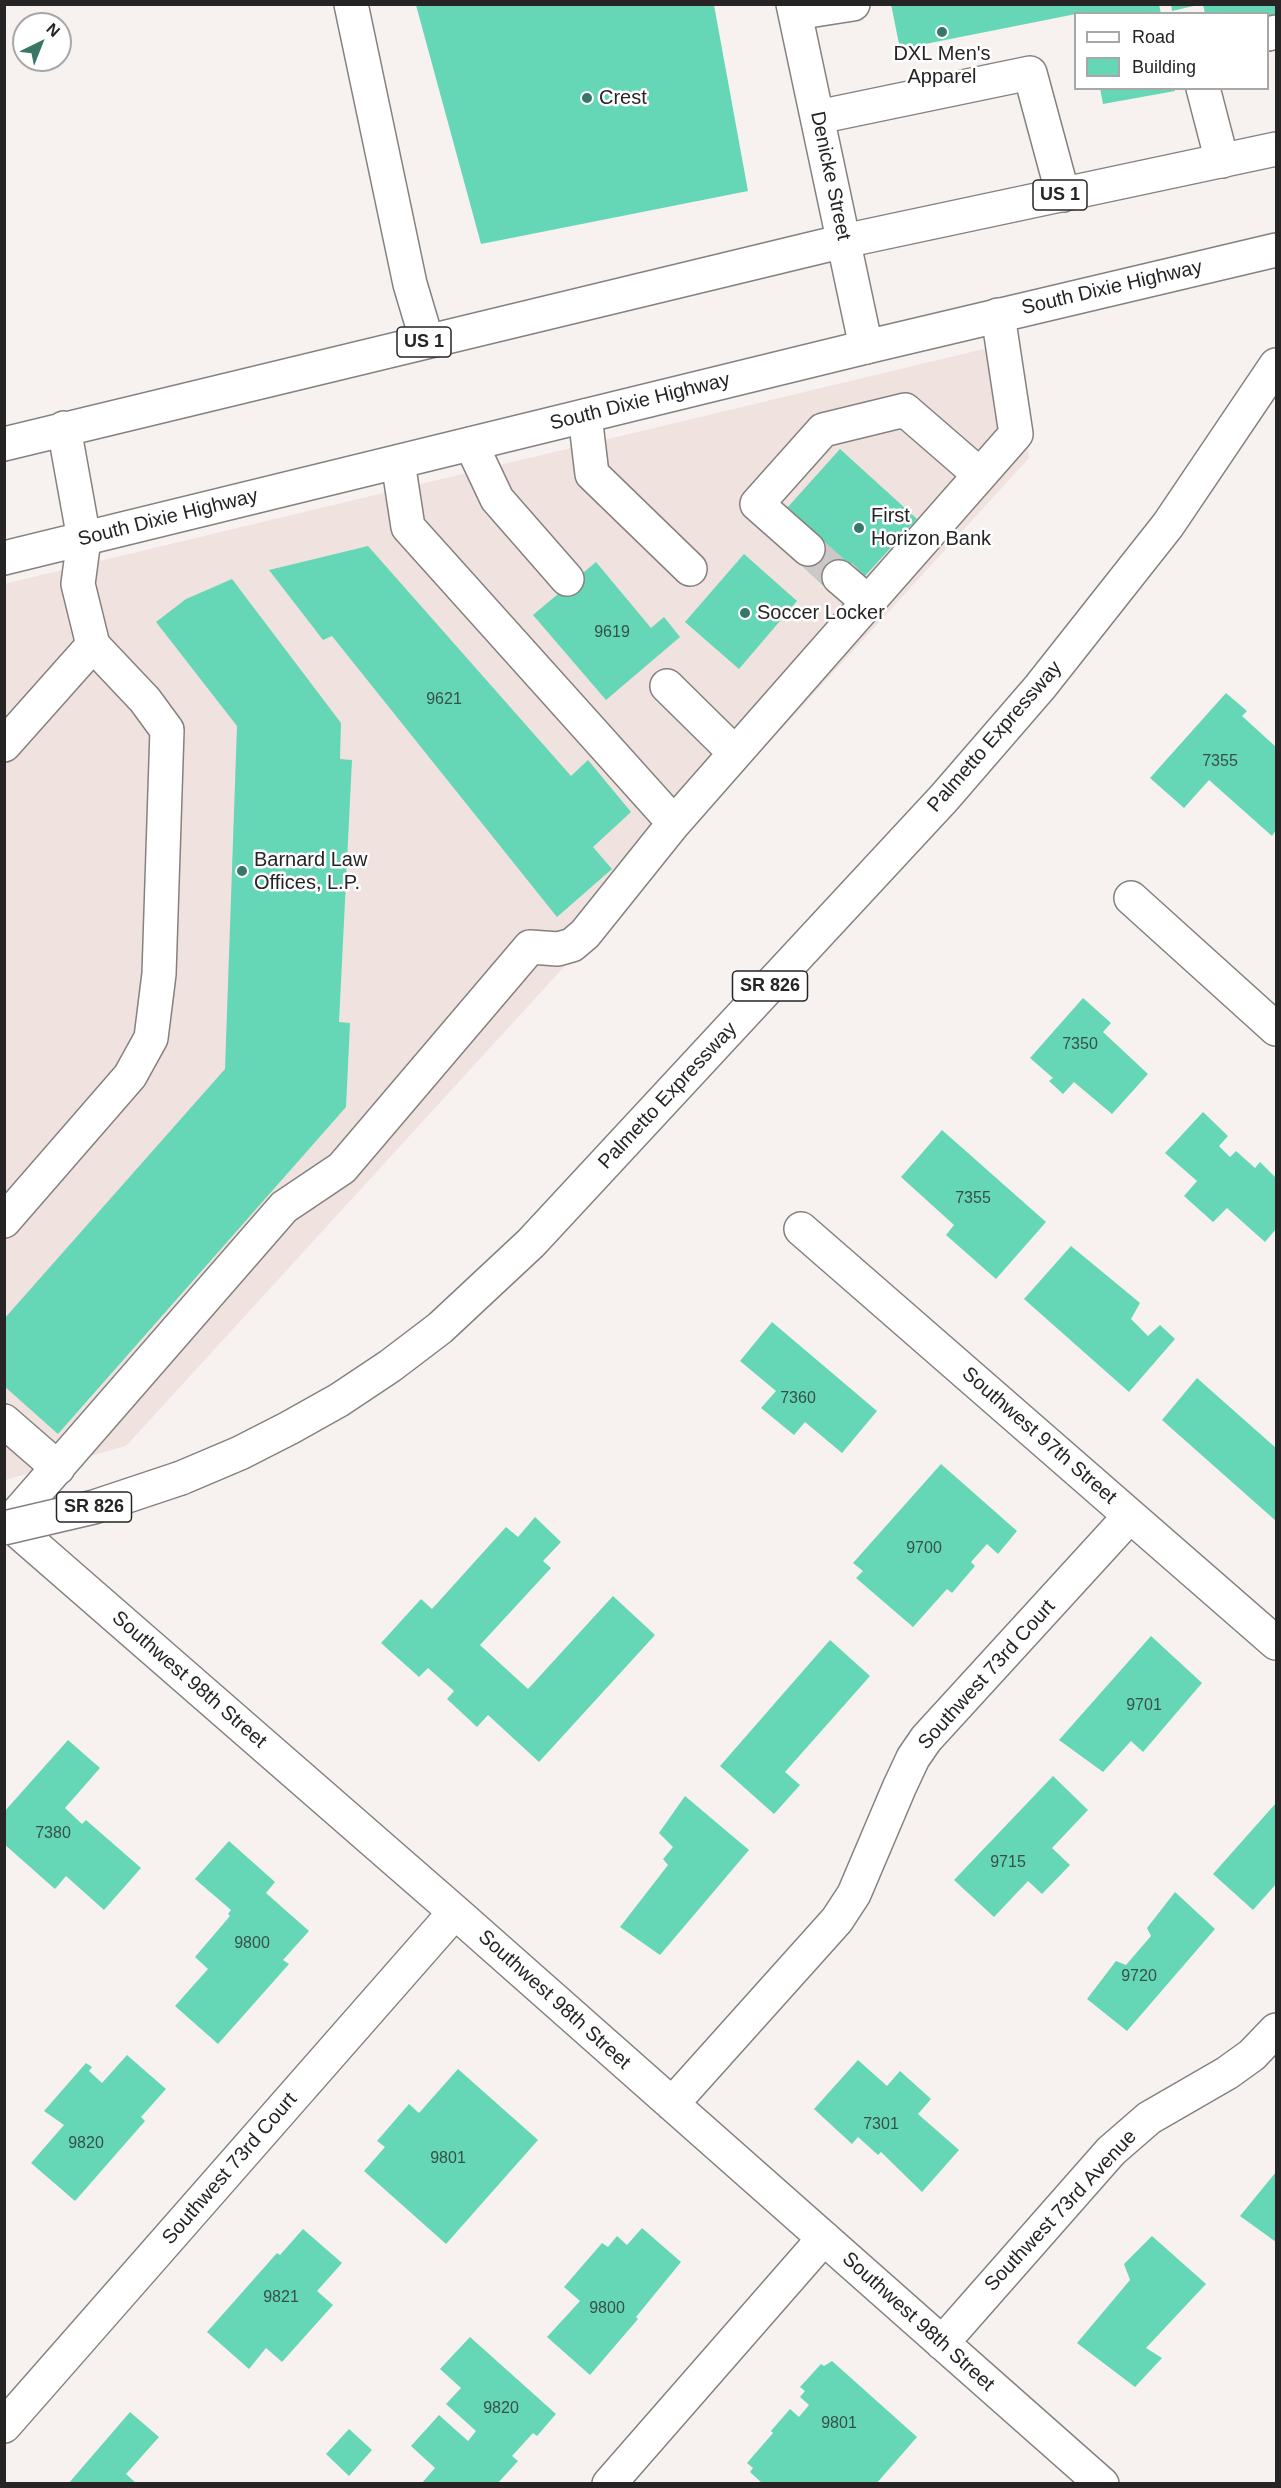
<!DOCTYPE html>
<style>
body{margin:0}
#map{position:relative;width:1281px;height:2488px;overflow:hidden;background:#f7f1f0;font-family:Arial,sans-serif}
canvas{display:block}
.frame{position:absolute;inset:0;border:6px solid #262424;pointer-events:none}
.legend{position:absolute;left:1074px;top:12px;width:195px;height:78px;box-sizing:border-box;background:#fff;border:2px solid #a8a7a7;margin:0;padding:8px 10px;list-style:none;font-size:18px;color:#262424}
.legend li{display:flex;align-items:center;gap:12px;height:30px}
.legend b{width:30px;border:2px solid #a8a7a7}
.north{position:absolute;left:12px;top:12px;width:60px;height:60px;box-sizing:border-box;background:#fff;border:2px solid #a8a7a7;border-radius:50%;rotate:43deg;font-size:16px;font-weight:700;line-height:24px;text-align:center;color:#262424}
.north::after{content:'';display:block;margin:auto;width:21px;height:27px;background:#387765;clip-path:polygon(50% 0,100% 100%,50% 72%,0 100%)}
</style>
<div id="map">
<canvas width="1281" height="2488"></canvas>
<div class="frame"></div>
<ul class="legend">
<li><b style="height:8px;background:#fff"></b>Road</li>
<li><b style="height:16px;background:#66d7b6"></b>Building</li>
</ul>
<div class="north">N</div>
</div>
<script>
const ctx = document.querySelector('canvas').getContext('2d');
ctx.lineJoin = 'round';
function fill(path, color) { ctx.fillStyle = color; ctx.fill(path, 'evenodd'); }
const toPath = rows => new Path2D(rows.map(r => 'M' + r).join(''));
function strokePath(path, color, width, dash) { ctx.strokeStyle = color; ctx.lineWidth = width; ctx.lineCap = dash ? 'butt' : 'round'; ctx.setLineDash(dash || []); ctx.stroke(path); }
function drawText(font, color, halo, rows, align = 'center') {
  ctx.font = font + ' Arial,sans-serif'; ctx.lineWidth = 5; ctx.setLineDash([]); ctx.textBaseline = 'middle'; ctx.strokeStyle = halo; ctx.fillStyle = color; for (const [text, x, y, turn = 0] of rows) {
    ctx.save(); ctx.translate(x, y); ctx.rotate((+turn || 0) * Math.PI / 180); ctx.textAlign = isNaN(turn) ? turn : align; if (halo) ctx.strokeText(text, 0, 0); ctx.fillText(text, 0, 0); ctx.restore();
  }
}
const built = toPath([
 [1017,341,1029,458,126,1446,5,1480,4,584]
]);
const building = toPath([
 [891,4,1159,4,1161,14,1076,14,900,49],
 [1171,4,1198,4,1198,5,1172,11],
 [1203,4,1276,4,1276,18,1268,20,1268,14,1205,14],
 [416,5,714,5,748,191,481,244],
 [1100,88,1175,88,1175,91,1103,104],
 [840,449,917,519,865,576,852,563,828,590,798,562,820,537,787,508],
 [368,546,571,776,588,760,631,812,593,847,612,869,557,917,332,636,323,640,269,570],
 [744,554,797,601,739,669,685,622],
 [596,562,651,628,664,617,680,637,606,700,533,615],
 [232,579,341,723,340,759,352,760,339,1022,350,1023,346,1107,58,1434,4,1386,4,1319,225,1069,237,726,156,622,186,599],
 [1226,693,1247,711,1242,716,1276,747,1276,830,1272,836,1209,780,1184,808,1150,778],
 [1083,998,1111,1023,1103,1032,1148,1074,1112,1114,1074,1082,1063,1094,1049,1081,1053,1078,1030,1058],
 [1203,1112,1228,1136,1219,1146,1230,1157,1236,1151,1255,1168,1260,1162,1276,1178,1276,1229,1265,1242,1227,1208,1213,1222,1184,1196,1197,1181,1165,1153],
 [942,1130,1046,1222,996,1279,946,1235,954,1225,901,1177],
 [1071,1246,1140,1303,1131,1319,1148,1336,1160,1325,1175,1339,1129,1392,1024,1299],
 [772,1322,877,1411,842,1453,805,1422,794,1435,761,1408,776,1391,740,1361],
 [1197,1378,1276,1448,1276,1521,1162,1420],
 [941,1464,1017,1531,998,1554,987,1544,971,1562,975,1566,952,1593,947,1589,913,1627,856,1578,863,1571,853,1563],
 [535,1517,561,1542,543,1561,551,1568,480,1645,528,1689,613,1596,655,1635,539,1762,488,1715,477,1727,447,1699,454,1691,428,1668,419,1677,381,1643,421,1599,432,1609,506,1527,518,1537],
 [1151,1636,1202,1683,1143,1752,1131,1741,1103,1772,1059,1740],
 [830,1640,870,1676,785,1772,800,1785,774,1814,720,1766],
 [68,1740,100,1768,65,1808,82,1824,86,1820,141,1868,104,1910,66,1876,55,1889,4,1844,4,1812],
 [1053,1776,1088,1810,1052,1848,1070,1865,1042,1894,1028,1881,994,1917,954,1880],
 [685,1796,749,1850,660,1955,620,1927,668,1865,663,1859,673,1847,659,1833],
 [1276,1803,1276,1884,1253,1910,1213,1874],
 [229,1841,275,1882,266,1893,309,1931,283,1960,289,1964,218,2044,175,2006,208,1969,195,1957,230,1916,228,1914,231,1910,195,1879],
 [1175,1892,1215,1929,1127,2031,1087,1999,1116,1961,1126,1965,1151,1936,1147,1928],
 [127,2055,166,2089,141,2117,145,2121,75,2201,31,2163,64,2125,44,2111,86,2063,92,2067,89,2071,102,2083],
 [858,2060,887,2086,900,2071,931,2099,918,2114,959,2150,922,2192,881,2152,878,2155,858,2137,852,2144,814,2109],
 [458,2069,538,2140,446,2244,364,2171,385,2147,377,2141,409,2104,419,2113],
 [1276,2172,1276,2242,1240,2216],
 [642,2228,681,2262,636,2317,638,2319,590,2375,547,2337,580,2301,564,2287,602,2243,608,2247,617,2236,627,2245],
 [303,2229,342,2263,317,2291,333,2305,282,2362,266,2348,249,2369,207,2332,277,2253,280,2255],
 [1152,2236,1206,2284,1146,2348,1162,2358,1135,2387,1077,2343,1130,2280,1124,2264],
 [470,2337,556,2414,537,2436,533,2433,512,2456,518,2461,497,2484,421,2484,435,2468,411,2446,439,2415,468,2441,476,2431,446,2404,461,2388,440,2369],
 [832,2361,917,2437,876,2484,763,2484,750,2472,753,2468,747,2463,773,2433,771,2431,790,2409,799,2417,809,2405,800,2397,805,2391,800,2387,821,2364,824,2366],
 [130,2412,159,2437,126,2474,137,2484,68,2484],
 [349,2429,372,2450,349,2476,326,2454]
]);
const minorTunnel = toPath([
 [808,549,839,577]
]);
const minor = toPath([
 [351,4,410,284,427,341],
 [793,4,866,347],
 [795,13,853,4],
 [1268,34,1276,32],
 [1203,88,1222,161],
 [818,117,1030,73,1063,195],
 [585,416,592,474,690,569],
 [471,444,497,499,567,579],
 [398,462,408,527,674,823],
 [808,549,757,504,823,430,905,410,980,475],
 [839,577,868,602],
 [667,686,735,753],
 [4,745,93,645,78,584,84,539],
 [1131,898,1276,1029],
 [4,1221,130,1076,151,1038,159,974,167,730,145,700,93,645],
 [801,1229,1276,1643],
 [4,1421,58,1468],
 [4,1519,455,1912,1102,2484],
 [9,1523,284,1207,342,1168,530,947,558,949,572,945,585,934,674,823,1016,434,998,315],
 [672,2104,837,1920,854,1894,899,1788,913,1758,926,1739,1130,1516],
 [942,2343,1111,2151,1149,2118,1227,2073,1252,2055,1276,2030],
 [4,2426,455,1912],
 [609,2484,824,2238]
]);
const highway = toPath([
 [64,428,84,539],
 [4,444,844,241,1276,149],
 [4,558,866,347,1276,250],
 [181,1478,240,1453,289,1428,339,1400,390,1366,440,1328,531,1243,944,798,1040,687,1168,525,1276,365]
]);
const highwayBridge = toPath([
 [4,1528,94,1507,181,1478]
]);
const markers = [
 [942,32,6,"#387765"],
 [587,98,6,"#387765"],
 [859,528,6,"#387765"],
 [745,613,6,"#387765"],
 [242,871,6,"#387765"]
];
const numberNames = [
 ["9619",612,633],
 ["9621",444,700],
 ["7355",1220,762],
 ["7350",1080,1045],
 ["7355",973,1199],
 ["7360",798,1399],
 ["9700",924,1549],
 ["9701",1144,1706],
 ["7380",53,1834],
 ["9715",1008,1863],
 ["9800",252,1944],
 ["9720",1139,1977],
 ["7301",881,2125],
 ["9820",86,2144],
 ["9801",448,2159],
 ["9821",281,2298],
 ["9800",607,2309],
 ["9820",501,2409],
 ["9801",839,2424]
];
const shields = [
 [1060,195,54],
 [424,342,54],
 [770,986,75],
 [94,1507,75]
];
const shieldNames = [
 ["US 1",1060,195],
 ["US 1",424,342],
 ["SR 826",770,986],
 ["SR 826",94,1507]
];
const poiNames = [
 ["DXL Men's",942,54,"center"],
 ["Apparel",942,77,"center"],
 ["Crest",599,98],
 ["First",871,516],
 ["Horizon Bank",871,539],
 ["Soccer Locker",757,613],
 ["Barnard Law",254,860],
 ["Offices, L.P.",254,883]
];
const streetNames = [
 ["Denicke Street",830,176,78],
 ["South Dixie Highway",1112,288,-13],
 ["South Dixie Highway",640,402,-14],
 ["South Dixie Highway",168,518,-14],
 ["Palmetto Expressway",995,737,-49],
 ["Palmetto Expressway",668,1096,-47],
 ["Southwest 97th Street",1039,1436,41],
 ["Southwest 73rd Court",987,1675,-48],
 ["Southwest 98th Street",189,1680,41],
 ["Southwest 98th Street",554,2000,42],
 ["Southwest 73rd Court",230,2169,-49],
 ["Southwest 73rd Avenue",1061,2211,-47],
 ["Southwest 98th Street",918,2322,42]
];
fill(built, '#f0e2de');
fill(building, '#66d7b6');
strokePath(minorTunnel, '#cdc8c7', 33, [33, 16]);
strokePath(minor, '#85817f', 36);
strokePath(highway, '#85817f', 36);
strokePath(minor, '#fff', 33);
strokePath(highway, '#fff', 33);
strokePath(highwayBridge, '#85817f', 36, []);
strokePath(highwayBridge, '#fff', 33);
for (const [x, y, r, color] of markers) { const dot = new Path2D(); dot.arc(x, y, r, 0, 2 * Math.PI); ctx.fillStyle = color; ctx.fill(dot); strokePath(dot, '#fff', 2); }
drawText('16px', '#365148', null, numberNames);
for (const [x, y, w] of shields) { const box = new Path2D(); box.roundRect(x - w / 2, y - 15, w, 30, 4.5); ctx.fillStyle = '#fff'; ctx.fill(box); strokePath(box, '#262424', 1.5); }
drawText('bold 18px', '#262424', null, shieldNames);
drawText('20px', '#262424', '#fff', poiNames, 'left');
drawText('20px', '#262424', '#fff', streetNames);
</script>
